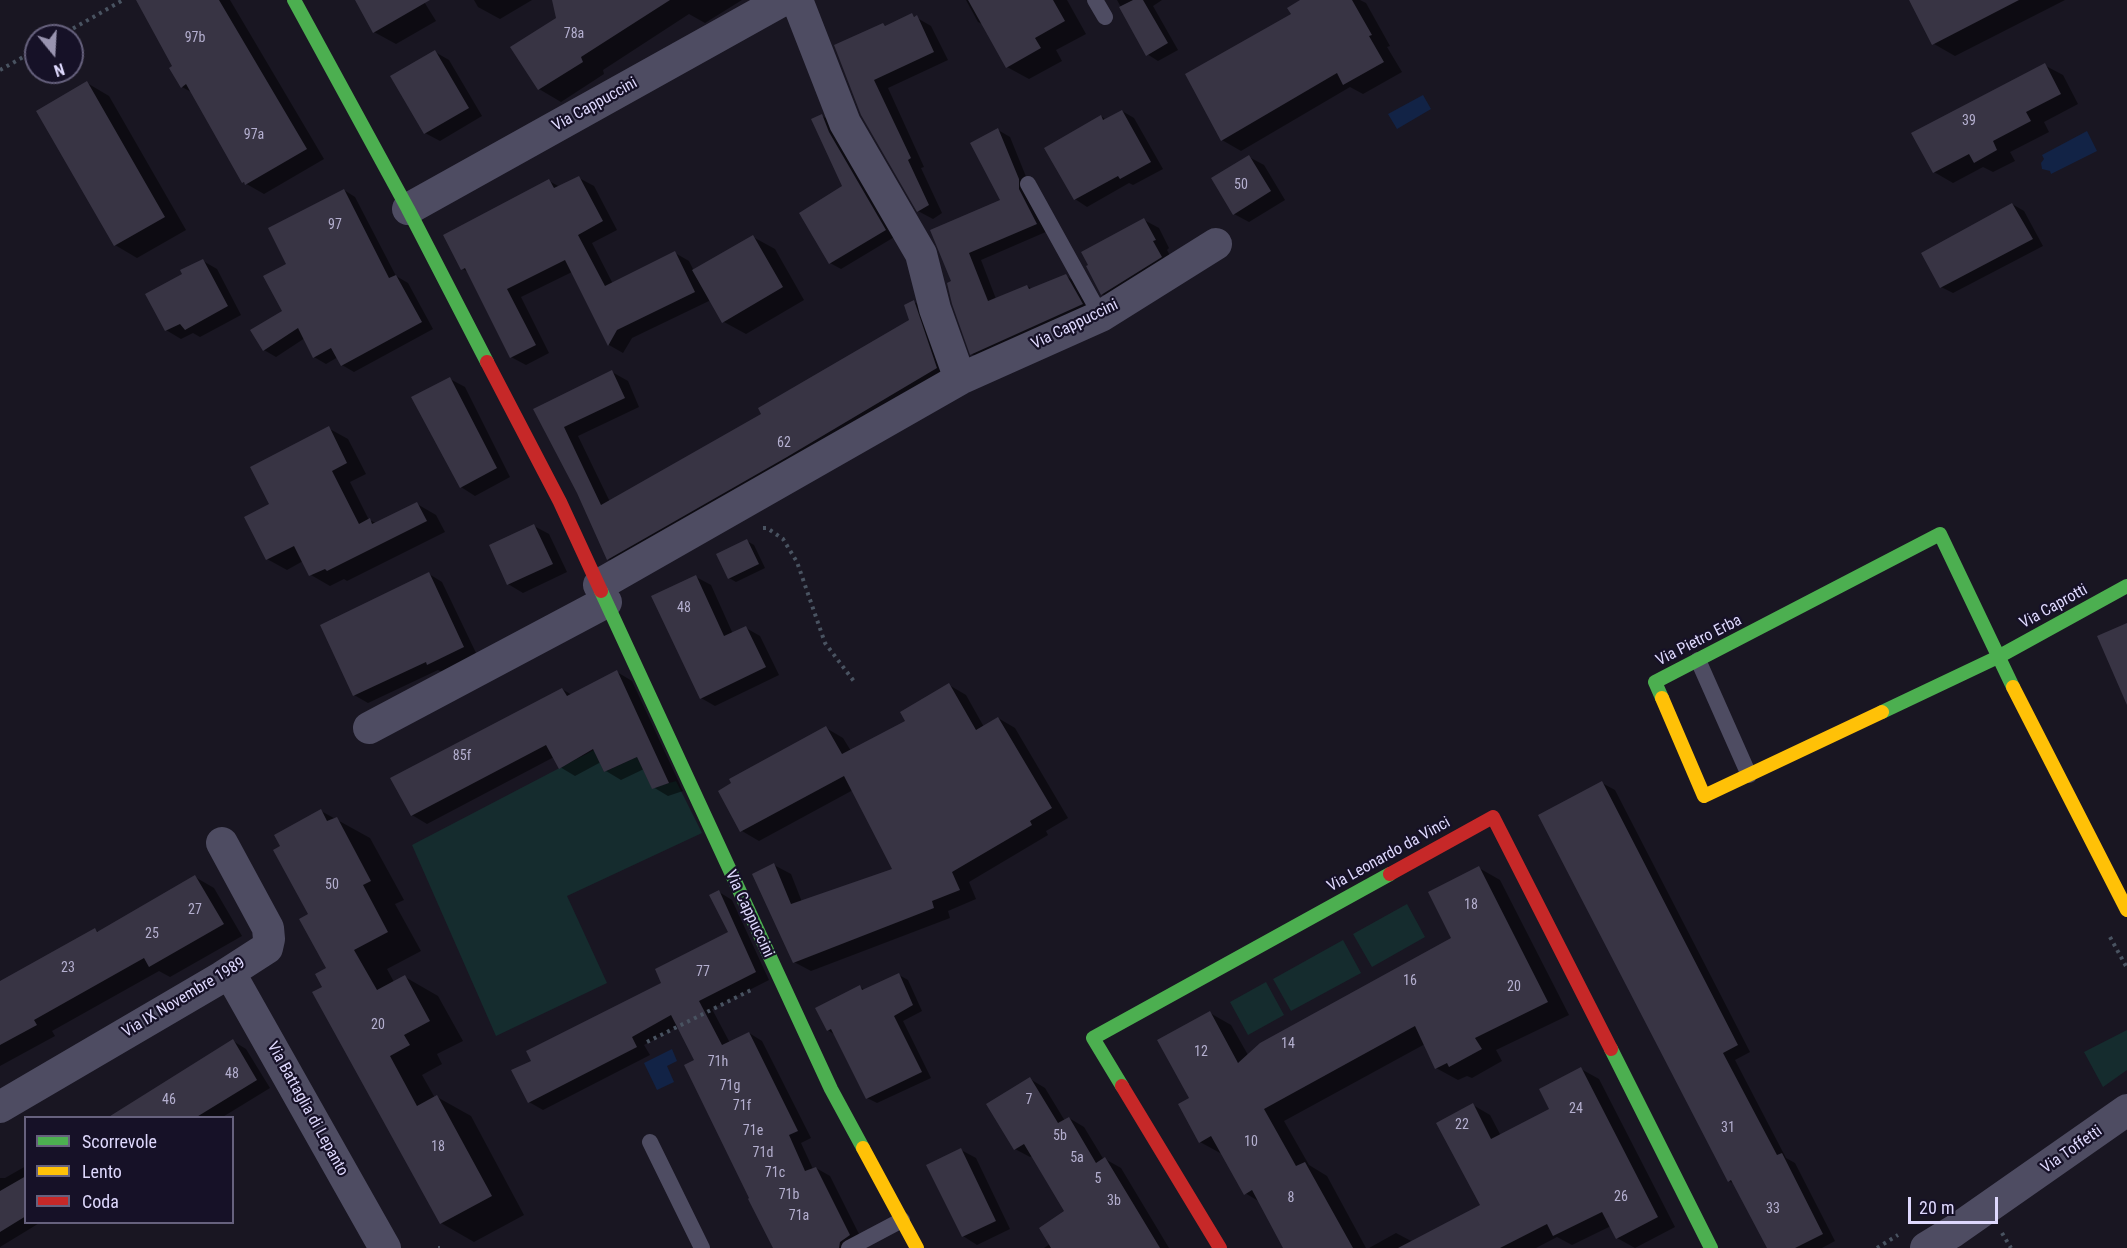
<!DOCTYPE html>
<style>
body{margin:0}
#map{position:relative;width:2127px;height:1248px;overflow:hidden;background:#191622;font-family:"Roboto Condensed",sans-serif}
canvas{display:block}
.legend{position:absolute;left:24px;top:1116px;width:210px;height:108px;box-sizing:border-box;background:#161127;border:2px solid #66617d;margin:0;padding:8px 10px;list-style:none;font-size:18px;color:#ded8fd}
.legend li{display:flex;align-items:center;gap:12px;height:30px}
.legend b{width:30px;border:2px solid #66617d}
.north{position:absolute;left:24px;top:24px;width:60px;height:60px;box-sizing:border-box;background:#161127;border:2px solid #66617d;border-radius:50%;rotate:162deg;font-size:16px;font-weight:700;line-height:24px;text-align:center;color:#ded8fd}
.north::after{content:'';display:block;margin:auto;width:21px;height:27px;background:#9994b0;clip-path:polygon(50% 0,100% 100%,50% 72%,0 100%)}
.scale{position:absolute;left:1908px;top:1197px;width:90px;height:27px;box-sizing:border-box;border:3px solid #ded8fd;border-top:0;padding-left:8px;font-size:18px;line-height:21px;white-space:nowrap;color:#ded8fd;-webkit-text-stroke:4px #161127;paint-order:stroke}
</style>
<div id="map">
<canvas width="2127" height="1248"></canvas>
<ul class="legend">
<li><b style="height:8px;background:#4caf50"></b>Scorrevole</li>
<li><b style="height:8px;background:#ffc107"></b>Lento</li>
<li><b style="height:8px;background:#c62828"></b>Coda</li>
</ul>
<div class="north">N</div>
<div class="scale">20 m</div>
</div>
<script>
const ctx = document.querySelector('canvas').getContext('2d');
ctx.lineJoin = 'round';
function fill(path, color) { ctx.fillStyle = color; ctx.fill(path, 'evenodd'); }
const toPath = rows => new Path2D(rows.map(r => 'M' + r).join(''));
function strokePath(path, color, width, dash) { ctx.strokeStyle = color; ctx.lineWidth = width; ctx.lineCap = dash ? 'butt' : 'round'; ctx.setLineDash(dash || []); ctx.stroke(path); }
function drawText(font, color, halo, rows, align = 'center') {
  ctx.font = font + ' "Roboto Condensed",sans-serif'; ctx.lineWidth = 4.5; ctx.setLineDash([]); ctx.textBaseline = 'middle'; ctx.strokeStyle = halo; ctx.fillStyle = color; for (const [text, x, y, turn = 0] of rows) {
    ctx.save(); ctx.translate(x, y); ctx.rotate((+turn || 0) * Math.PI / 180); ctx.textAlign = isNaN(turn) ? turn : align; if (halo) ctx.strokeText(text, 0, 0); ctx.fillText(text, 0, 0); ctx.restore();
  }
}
const green = toPath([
 [594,750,604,772,637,757,652,788,676,781,702,833,567,896,607,983,496,1036,412,845],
 [1407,904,1425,937,1372,967,1353,934],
 [1343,940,1361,973,1291,1011,1273,979],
 [1266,982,1284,1015,1248,1035,1230,1002],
 [2127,1030,2127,1070,2103,1087,2084,1052]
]);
const water = toPath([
 [1423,95,1431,109,1397,129,1388,114],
 [2087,131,2097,151,2051,174,2050,171,2042,169,2041,163,2044,159,2042,155],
 [672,1049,677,1061,667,1066,674,1082,657,1090,644,1063]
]);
const shadow = toPath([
 [152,0,230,0,324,159,264,194,243,182,193,93,182,87],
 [356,0,423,0,436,21,396,44,374,32],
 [474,0,532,0,500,19,478,7],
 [577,0,742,0,705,23,689,14,603,70,604,74,561,102,539,89,558,19],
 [966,0,1067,0,1086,34,1056,50,1062,61,1029,79,1007,67,984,25,978,22],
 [1117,0,1162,0,1153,6,1178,50,1158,61,1147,54],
 [1303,0,1360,0,1366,3,1390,46,1387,47,1402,72,1363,94,1350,87,1241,151,1222,140,1293,14],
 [1911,0,2065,0,1955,56,1934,44],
 [912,15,931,26,948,60,888,88,924,167,921,168,942,213,933,219,918,211,863,115,883,24,887,27],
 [435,52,449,60,482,116,440,141,425,133],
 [2044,65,2063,75,2078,104,2044,122,2049,132,2010,152,2015,161,1993,172,1983,167,1953,183,1934,172],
 [87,83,109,96,186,230,137,258,115,245,38,111],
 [1122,111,1134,118,1163,169,1133,185,1129,183,1087,207,1075,199,1101,116,1106,120],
 [822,116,833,122,896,236,841,269,830,263,844,187],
 [998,130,1010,137,1048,231,981,260,996,299,1027,286,1032,289,1066,276,1078,283,1094,311,984,361,972,354,953,281,932,231,1002,201],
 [1249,157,1264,165,1285,200,1249,222,1234,214],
 [579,178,594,186,617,230,592,243,613,284,675,253,689,261,694,271,753,237,775,249,804,300,746,334,724,322,711,300,632,338,623,353,609,345,572,272,521,297,549,353,526,365,511,357,468,272,463,269,549,181,560,187],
 [344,190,355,197,396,276,408,283,433,329,354,372,342,365,338,357,326,364,314,357,305,338,276,357,264,350,284,311,289,265],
 [2012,204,2024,211,2043,246,1953,293,1941,287],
 [1144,220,1159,228,1169,248,1167,250,1175,265,1117,302,1102,294],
 [203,261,217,269,241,315,200,337,193,333,181,339,166,330,184,275],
 [914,302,929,310,951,377,624,567,608,559,578,493,535,410,612,372,628,381,639,407,578,436,610,502,763,414,910,321],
 [450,379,465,387,510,477,475,496,461,487],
 [328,428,348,439,366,474,350,482,369,520,376,523,417,504,436,515,445,532,347,581,344,579,330,586,311,575,303,561,287,570,267,559,271,504],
 [534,526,549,534,567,572,523,593,508,584],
 [747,541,754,545,765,568,736,582,729,578],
 [429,574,442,582,477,655,442,672,438,670,368,703,354,695],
 [696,577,711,585,733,634,746,628,760,636,779,675,715,706,701,698],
 [617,672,632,681,683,791,668,796,653,787,644,769,621,780,606,771,601,762,575,776,560,767,554,757,427,824,412,815,562,689,572,695],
 [949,685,966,695,984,727,998,718,1015,728,1068,818,1046,831,1048,835,969,882,976,899,948,911,950,918,811,971,794,962,774,865,791,874,802,902,894,869,853,790,759,841,742,831,720,791,826,728,843,738,851,751,907,721],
 [1602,783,1615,790,1750,1052,1735,1060,1786,1158,1795,1163,1835,1241,1822,1248,1769,1248,1736,1185,1729,1181],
 [321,811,370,838,404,900,395,904,421,951,387,969,394,982,405,977,438,996,463,1041,437,1054,442,1064,422,1075,435,1098,437,1097,471,1116,524,1215,474,1242,441,1223,324,988,328,968,310,915],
 [1479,868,1500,880,1569,1015,1496,1050,1502,1061,1472,1078,1467,1076,1458,1080,1436,1068,1425,1044,1284,1121,1309,1165,1327,1176,1366,1248,1285,1248,1260,1202,1245,1193,1222,1154,1200,1142,1191,1098,1210,1013,1231,1025,1248,1055,1453,938],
 [195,877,214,888,242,936,170,977,159,971,52,1031,55,1036,0,1066,0,984,94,929,99,932],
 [719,892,732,900,769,980,712,1009,730,1043,749,1033,762,1041,811,1138,801,1143,813,1169,816,1168,830,1176,862,1240,846,1248,775,1248,696,1061,679,1026,644,1045,650,1055,543,1110,529,1102,533,1061,663,983,730,933],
 [899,975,908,980,922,1011,903,1021,931,1078,877,1103,867,1098,835,1035,828,1030,860,987,865,990],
 [233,1041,246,1049,270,1088,221,1118,110,1118],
 [1581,1069,1599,1079,1675,1227,1635,1248,1617,1238,1611,1226,1572,1245,1557,1237,1536,1248,1369,1248,1396,1233,1413,1242,1482,1206,1473,1105,1490,1115,1501,1136,1551,1110],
 [1030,1079,1045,1088,1065,1121,1069,1118,1084,1127,1104,1160,1105,1159,1121,1168,1169,1248,1044,1248,1050,1244,1066,1211,1033,1156,1030,1157,1015,1149],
 [961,1150,976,1158,1010,1229,977,1245,963,1236],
 [26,1166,26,1222,41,1222,0,1247,0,1178,5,1178]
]);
const building = toPath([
 [136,0,219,0,307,149,245,185,244,182,242,183,186,84,181,88,169,68,172,66],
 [355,0,430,0,373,33],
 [552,0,670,0,581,57,583,62,538,90,510,47,556,18],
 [968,0,1053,0,1065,21,1035,38,1041,48,1006,68],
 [1133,0,1143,0,1168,43,1146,56,1119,7],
 [1300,0,1352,0,1372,35,1369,36,1384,62,1343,85,1337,73,1221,141,1185,74,1291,14,1287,8],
 [1909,0,2019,0,1932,45],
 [912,13,914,17,917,15,934,52,874,80,911,158,908,160,929,205,917,212,861,115,834,45,883,23,885,26],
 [435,50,469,108,424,134,390,76],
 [2045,63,2061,94,2026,112,2031,121,1993,141,1997,150,1974,163,1969,154,1933,173,1911,133],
 [87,81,165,217,114,246,36,111],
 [1122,110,1151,162,1120,179,1118,176,1074,200,1044,148,1101,115,1103,120],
 [822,114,829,132,886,230,829,264,799,213,842,186,811,119],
 [998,128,1019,179,1019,189,1037,224,969,253,988,301,1027,285,1029,289,1066,274,1083,304,970,355,952,304,947,283,951,281,930,230,1000,200,970,143],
 [1249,155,1271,191,1233,215,1211,178],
 [579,176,603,221,578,235,605,286,675,251,695,292,617,330,608,346,565,260,507,289,536,345,510,358,465,268,461,270,443,235,549,179,554,188],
 [344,189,389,278,396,275,422,322,341,366,331,348,313,358,298,328,263,351,250,330,282,311,263,276,286,264,268,228],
 [2012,203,2033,239,1940,288,1921,253],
 [1144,218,1156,240,1153,241,1162,257,1101,295,1086,266,1088,265,1081,252],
 [753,235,783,287,722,323,692,270],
 [203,259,228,306,185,330,180,324,165,331,145,294,182,274,180,270],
 [914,300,937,368,787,457,607,560,577,493,533,409,612,370,625,398,564,427,601,505,761,414,758,408,909,320,904,305],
 [450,377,497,468,460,488,411,397],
 [329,426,347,463,332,471,359,524,370,518,372,524,417,502,427,521,327,571,325,569,309,576,294,546,266,560,244,517,269,504,250,467],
 [534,524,553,564,507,585,489,545],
 [747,539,759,564,728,579,716,554],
 [429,572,464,647,427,665,426,662,353,696,320,625],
 [696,575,724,636,746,626,766,667,700,699,651,596],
 [2127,623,2127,705,2097,636],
 [617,670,669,783,652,789,637,757,604,772,593,749,559,769,546,745,411,816,390,778,562,688,567,696],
 [949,683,976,730,998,717,1052,808,1030,821,1032,825,952,872,960,890,932,901,934,908,793,963,752,874,774,863,791,904,892,869,844,776,740,832,718,791,731,783,729,779,826,726,842,754,905,721,900,712],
 [1602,781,1738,1045,1723,1053,1777,1155,1782,1153,1823,1234,1795,1248,1767,1248,1731,1180,1728,1182,1538,815],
 [321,809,327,821,337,817,371,881,363,885,388,932,354,950,377,990,405,975,430,1021,404,1035,410,1045,390,1056,417,1106,437,1095,492,1196,440,1224,312,992,322,987,315,974,326,968,299,919,308,914,273,850,280,846,274,835],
 [1479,866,1548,1002,1475,1038,1482,1049,1449,1067,1447,1063,1435,1069,1415,1026,1264,1109,1296,1166,1305,1162,1353,1248,1283,1248,1252,1190,1244,1195,1211,1136,1199,1143,1178,1104,1189,1098,1157,1040,1210,1011,1238,1063,1260,1043,1451,938,1428,892],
 [195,875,224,924,149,967,144,958,34,1020,37,1025,0,1045,0,981,95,928,97,932],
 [719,890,756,972,699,1001,722,1045,749,1032,798,1131,789,1135,805,1171,816,1167,850,1235,840,1242,839,1248,773,1248,748,1199,749,1198,684,1065,694,1060,671,1015,632,1037,637,1047,528,1103,511,1070,531,1061,526,1051,661,983,655,969,728,932,709,895],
 [899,973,913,1005,894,1016,922,1072,866,1099,831,1029,827,1031,815,1008,860,985,862,990],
 [233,1039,257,1080,195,1118,107,1118],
 [1581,1067,1658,1217,1616,1239,1602,1212,1553,1236,1547,1224,1500,1248,1398,1248,1480,1205,1436,1123,1473,1103,1491,1139,1549,1109,1539,1089],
 [1030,1077,1058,1123,1069,1117,1096,1163,1105,1157,1160,1248,1051,1248,1039,1228,1064,1211,1024,1144,1014,1150,986,1104],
 [961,1148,996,1221,962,1237,926,1165],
 [26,1176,26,1216,0,1232,0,1191]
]);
const path = toPath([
 [60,36,123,0],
 [0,70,36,50],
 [763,528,767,528,783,539,797,562,825,643,856,684],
 [2110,937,2127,968],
 [647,1042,751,990],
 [2002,1233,2011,1248],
 [438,1248,440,1248],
 [1877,1248,1898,1235]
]);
const lane = toPath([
 [1095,0,1105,17],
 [1028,184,1101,316],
 [1698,660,1749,775],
 [650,1142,702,1248],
 [849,1248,902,1220]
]);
const street = toPath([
 [797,0,845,123,921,254,935,309,960,379],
 [408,209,783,0],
 [599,585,960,379,1101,316,1216,244],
 [369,728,606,602],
 [222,977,230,979,236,984,385,1248],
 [0,1107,222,977,267,948,269,939,268,928,222,843],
 [1926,1248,1954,1231,2127,1110]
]);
const fast = toPath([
 [294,0,408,209,487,362],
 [601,591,831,1089,863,1148],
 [1662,698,1655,682,1940,534,2013,687],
 [1882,712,1998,657,2127,586],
 [1611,1049,1711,1248],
 [1122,1086,1093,1038,1390,874]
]);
const slow = toPath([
 [2013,687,2127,910],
 [1662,698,1704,796,1882,712],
 [863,1148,917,1248]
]);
const jam = toPath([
 [487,362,560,502,601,591],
 [1390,874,1493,817,1611,1049],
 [1122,1086,1220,1248]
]);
const numberNames = [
 ["78a",574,34],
 ["97b",195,38],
 ["39",1969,121],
 ["97a",254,135],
 ["50",1241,185],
 ["97",335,225],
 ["62",784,443],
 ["48",684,608],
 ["85f",462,756],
 ["50",332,885],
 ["18",1471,905],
 ["27",195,910],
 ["25",152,934],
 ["23",68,968],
 ["77",703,972],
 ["16",1410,981],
 ["20",1514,987],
 ["20",378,1025],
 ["14",1288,1044],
 ["12",1201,1052],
 ["71h",718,1062],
 ["48",232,1074],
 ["71g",730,1086],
 ["46",169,1100],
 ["7",1029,1100],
 ["71f",742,1106],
 ["24",1576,1109],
 ["22",1462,1125],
 ["31",1728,1128],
 ["71e",753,1131],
 ["5b",1060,1136],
 ["10",1251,1142],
 ["18",438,1147],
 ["71d",763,1153],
 ["5a",1077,1158],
 ["71c",775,1173],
 ["5",1098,1179],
 ["71b",789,1195],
 ["26",1621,1197],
 ["8",1291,1198],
 ["3b",1114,1201],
 ["33",1773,1209],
 ["71a",799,1216]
];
const streetNames = [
 ["Via Cappuccini",595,105,-29],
 ["Via Cappuccini",1075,325,-26],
 ["Via Caprotti",2054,607,-29],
 ["Via Pietro Erba",1699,641,-27],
 ["Via Leonardo da Vinci",1389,855,-29],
 ["Via Cappuccini",749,914,65],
 ["Via IX Novembre 1989",184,998,-31],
 ["Via Battaglia di Lepanto",307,1109,61],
 ["Via Toffetti",2072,1150,-35]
];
fill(green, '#152c2e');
fill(water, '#122346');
fill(shadow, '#0007');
fill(building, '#383444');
strokePath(path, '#495361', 4, [3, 4.5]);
strokePath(lane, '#4e4c62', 16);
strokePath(street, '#4e4c62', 32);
strokePath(fast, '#4caf50', 14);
strokePath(slow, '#ffc107', 14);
strokePath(jam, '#c62828', 14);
drawText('14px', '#b4afcf', null, numberNames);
drawText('16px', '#ded8fd', '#161127', streetNames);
</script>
